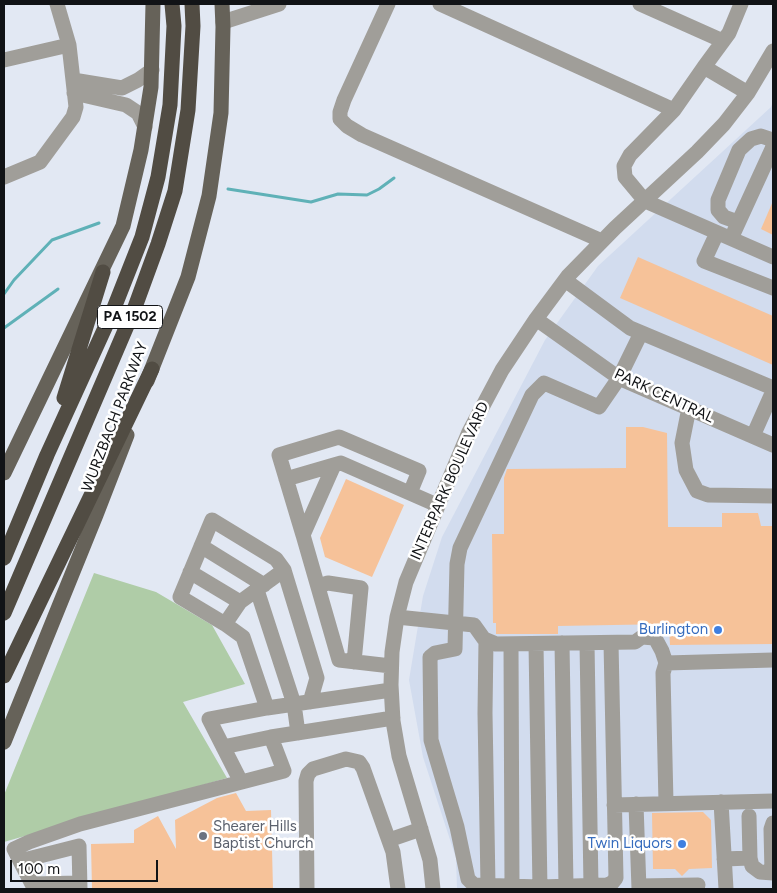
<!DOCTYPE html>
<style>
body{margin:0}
#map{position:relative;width:777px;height:893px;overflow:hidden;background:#e2e8f3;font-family:Figtree,sans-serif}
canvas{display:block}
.frame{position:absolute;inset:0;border:5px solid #111316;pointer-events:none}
.scale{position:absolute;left:10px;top:860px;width:148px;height:22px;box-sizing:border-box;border:2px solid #111316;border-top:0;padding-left:6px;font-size:15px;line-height:18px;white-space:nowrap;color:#111316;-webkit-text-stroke:4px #fff;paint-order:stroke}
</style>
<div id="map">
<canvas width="777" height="893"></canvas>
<div class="frame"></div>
<div class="scale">100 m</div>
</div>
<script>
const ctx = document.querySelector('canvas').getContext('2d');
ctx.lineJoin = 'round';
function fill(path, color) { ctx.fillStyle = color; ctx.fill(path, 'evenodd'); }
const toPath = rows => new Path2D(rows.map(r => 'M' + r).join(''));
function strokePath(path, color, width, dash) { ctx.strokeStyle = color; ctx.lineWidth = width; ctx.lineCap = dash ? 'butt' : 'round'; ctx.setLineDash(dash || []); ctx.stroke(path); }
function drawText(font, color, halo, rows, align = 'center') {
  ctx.font = font + ' Figtree,sans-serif'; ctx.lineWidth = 5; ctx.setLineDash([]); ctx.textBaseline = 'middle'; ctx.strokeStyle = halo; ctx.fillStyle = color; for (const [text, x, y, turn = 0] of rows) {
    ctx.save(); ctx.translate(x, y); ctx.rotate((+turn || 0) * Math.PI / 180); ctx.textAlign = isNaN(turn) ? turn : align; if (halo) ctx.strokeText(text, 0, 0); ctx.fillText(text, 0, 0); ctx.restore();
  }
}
const built = toPath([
 [773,101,773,889,457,889,456,858,423,757,409,680,423,596,442,537,545,340,598,266,771,107]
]);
const green = toPath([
 [94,573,156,592,212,625,245,684,183,702,227,778,4,842,4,795]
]);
const stream = toPath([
 [228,189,311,202,338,194,367,195,379,189,394,178],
 [4,294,14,280,52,240,99,223],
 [4,328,58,289]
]);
const building = toPath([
 [773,201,773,235,761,229],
 [638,257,773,316,773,365,620,298],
 [626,427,643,427,667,433,668,527,722,527,722,513,758,513,761,526,773,526,773,644,670,645,669,624,558,626,558,634,496,634,496,623,493,623,492,534,504,534,504,478,507,469,626,468],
 [346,479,404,505,372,577,325,557,320,538],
 [236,793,246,811,271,810,273,889,92,889,91,844,134,843,134,830,158,816,176,849,175,820,217,798],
 [703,812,711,820,712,868,689,869,682,876,675,869,653,869,652,813]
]);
const minor = toPath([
 [388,4,344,100,340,112,340,119,347,126,362,135,602,241],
 [440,4,674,110,630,155,624,166,625,177,645,201,773,257],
 [640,4,723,41],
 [223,22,279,4],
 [4,60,69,45],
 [704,67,729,33,741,4],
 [73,80,122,88,138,80,152,70],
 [74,93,126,105,138,113,145,127],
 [674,110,704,67,748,93],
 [4,177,40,162,73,117,76,107,69,45,57,4],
 [738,222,724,217,718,210,718,200,739,150,751,139,761,136,770,139,773,144],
 [734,232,773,147],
 [717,233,704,261,773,288],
 [565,280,630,328,773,388],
 [536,319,619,378,773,445],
 [689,408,682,443,686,470,697,491,708,495,773,496],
 [753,436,773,391],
 [286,479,334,465],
 [303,535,279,455,339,437,419,471,410,493],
 [201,546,264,585],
 [284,570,240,602,225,624,180,597,212,520,276,559,284,570,317,678,310,702],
 [190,572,240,602],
 [318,586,328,583,361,588,354,662],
 [257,590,294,704,298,733],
 [397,617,474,625,484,639,496,644,635,642,642,637,655,638,662,651,666,663,663,673,666,803],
 [225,624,243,637,267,708,209,719,241,782],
 [486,640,485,713,488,885],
 [562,643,566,886],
 [587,643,591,886],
 [611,643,616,878,612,883,607,885,540,887,474,885,468,879,457,827,431,740,430,657,435,653,455,649,457,564,460,548,532,395,544,383,599,407,619,378,641,333],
 [511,644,512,886],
 [536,644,540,889],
 [666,663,773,660],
 [391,666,339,660,303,535,334,465,341,463,437,505],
 [267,708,391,690],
 [223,747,271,737],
 [721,802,726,889],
 [636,804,639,889],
 [614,805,773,801],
 [749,816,750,858],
 [389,840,421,829],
 [724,859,750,858,752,866,760,872,773,873],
 [20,861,14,849,29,842,80,824,284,771,271,737,393,718],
 [772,873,771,829,773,823],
 [79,883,32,884,20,861,79,846,80,889],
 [639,886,698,885],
 [307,889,306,781,308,774,313,769,346,759,359,762,363,768,393,852,398,889],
 [433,889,430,860,399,756,393,721,391,685,392,652,397,617,406,582,469,432,502,370,536,319,568,276,615,228,697,152,724,124,748,93,773,51]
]);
const major = toPath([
 [147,381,188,277,209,196,221,113,223,27,222,4],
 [4,473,123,226,141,150,151,87,153,4],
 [4,742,96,515,127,435]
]);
const highway = toPath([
 [64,398,103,272],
 [4,558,47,455,114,308,142,237,158,177,170,105,174,26,172,4],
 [4,613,135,307,158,244,175,191,188,110,193,26,192,4],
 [4,676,152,369]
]);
const markers = [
 [718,630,5,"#3f7fe0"],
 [203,836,5,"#6b7280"],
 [682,844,5,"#3f7fe0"]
];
const shields = [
 [130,317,65]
];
const shieldNames = [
 ["PA 1502",130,317]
];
const streetNames = [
 ["PARK CENTRAL",664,396,25],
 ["WURZBACH PARKWAY",115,417,-69],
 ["INTERPARK BOULEVARD",450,481,-66]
];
const shopNames = [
 ["Burlington",708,630],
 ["Twin Liquors",672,844]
];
const worshipNames = [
 ["Shearer Hills",213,827],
 ["Baptist Church",213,844]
];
fill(built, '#d2dcee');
fill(green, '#afcca7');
strokePath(stream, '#5fb1b7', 3);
fill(building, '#f6c299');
strokePath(minor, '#a09e99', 15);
strokePath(major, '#666259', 15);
strokePath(highway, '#514c43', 15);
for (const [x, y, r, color] of markers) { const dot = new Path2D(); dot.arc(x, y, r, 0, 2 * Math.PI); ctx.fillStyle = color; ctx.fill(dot); strokePath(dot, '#fff', 2); }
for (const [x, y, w] of shields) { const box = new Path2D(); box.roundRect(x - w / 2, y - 11.5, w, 23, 4); ctx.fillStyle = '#fff'; ctx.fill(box); strokePath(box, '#111316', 1); }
drawText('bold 14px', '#111316', null, shieldNames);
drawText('15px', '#111316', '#fff', streetNames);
drawText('15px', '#366cbe', '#fff', shopNames, 'right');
drawText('15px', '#5b616d', '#fff', worshipNames, 'left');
</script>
